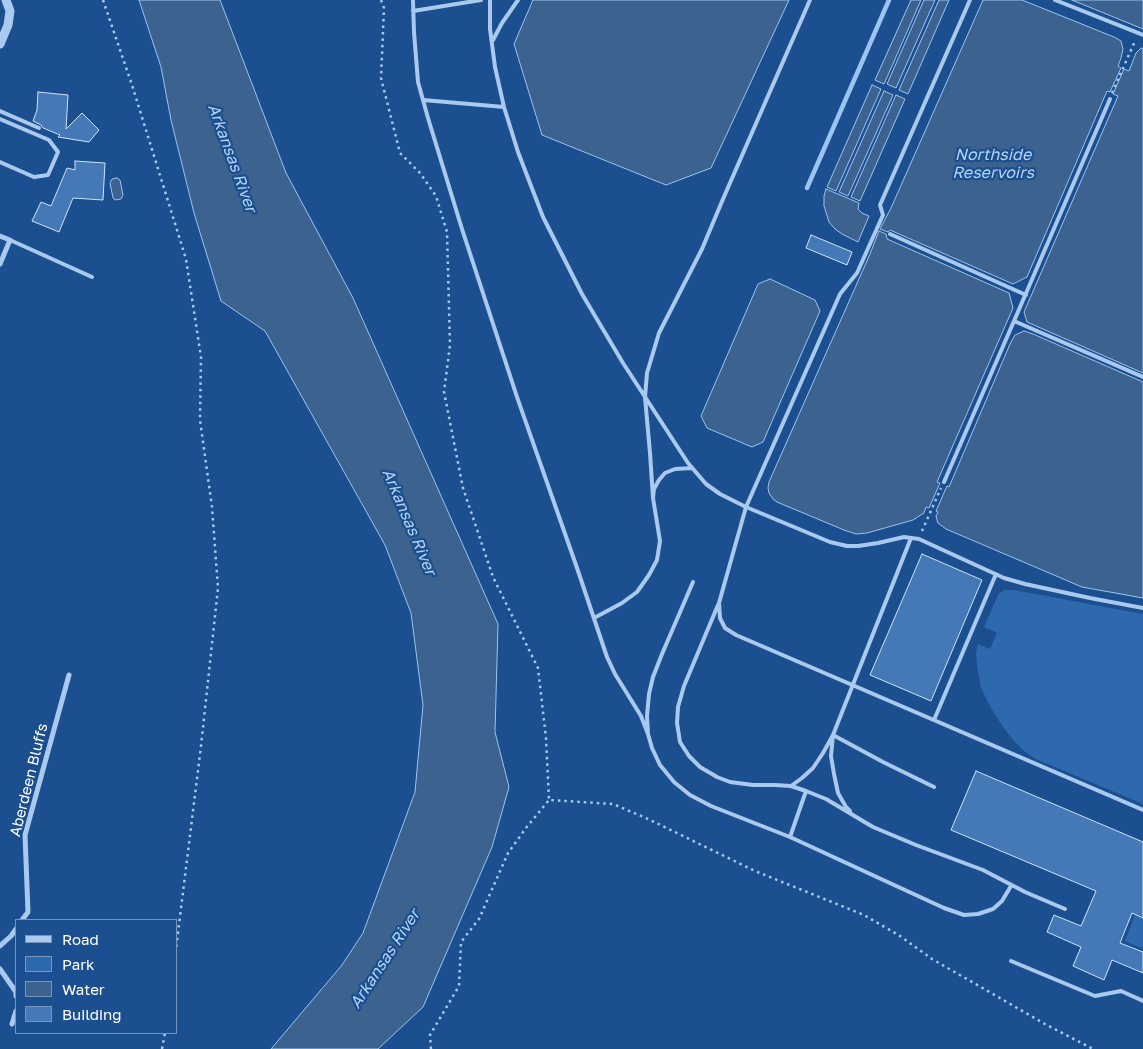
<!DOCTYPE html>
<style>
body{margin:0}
#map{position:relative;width:1143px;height:1049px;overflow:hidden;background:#1b4f8f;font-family:"Golos Text",sans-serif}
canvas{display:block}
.legend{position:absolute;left:15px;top:919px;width:162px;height:115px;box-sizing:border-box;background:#1b4f8f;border:1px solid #7695bc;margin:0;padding:6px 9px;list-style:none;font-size:15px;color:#fff}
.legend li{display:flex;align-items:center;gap:10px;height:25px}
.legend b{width:25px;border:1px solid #7695bc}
</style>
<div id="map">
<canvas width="1143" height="1049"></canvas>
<ul class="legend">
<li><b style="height:6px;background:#a9c9ee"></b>Road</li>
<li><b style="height:14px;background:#2e69ad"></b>Park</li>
<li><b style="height:14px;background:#3c6290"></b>Water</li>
<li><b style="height:14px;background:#4478b7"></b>Building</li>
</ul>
</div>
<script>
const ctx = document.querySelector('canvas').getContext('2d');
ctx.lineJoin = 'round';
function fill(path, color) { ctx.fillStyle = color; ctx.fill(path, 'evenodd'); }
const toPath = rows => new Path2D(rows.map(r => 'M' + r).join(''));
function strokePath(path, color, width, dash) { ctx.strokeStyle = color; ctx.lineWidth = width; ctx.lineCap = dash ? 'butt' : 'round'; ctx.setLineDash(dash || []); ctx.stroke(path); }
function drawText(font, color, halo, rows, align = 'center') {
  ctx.font = font + ' "Golos Text",sans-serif'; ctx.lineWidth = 4.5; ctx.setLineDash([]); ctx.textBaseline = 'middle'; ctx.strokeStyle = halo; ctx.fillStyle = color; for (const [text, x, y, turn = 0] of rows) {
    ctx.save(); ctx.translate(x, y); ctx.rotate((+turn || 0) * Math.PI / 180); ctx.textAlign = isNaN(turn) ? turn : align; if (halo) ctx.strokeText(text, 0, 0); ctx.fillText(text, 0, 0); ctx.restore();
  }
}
const green = toPath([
 [1005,590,1014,590,1143,614,1143,804,1036,759,1025,752,1014,741,1003,727,991,708,981,688,977,666,976,653,978,644,990,649,997,633,984,627,999,593],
 [1135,915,1143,918,1143,947,1141,948,1125,941]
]);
const water = toPath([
 [139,0,220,0,286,173,353,298,498,624,495,732,509,787,492,847,423,1007,378,1049,271,1049,342,965,363,933,415,792,423,705,411,613,385,545,265,331,221,301,194,213,171,120,161,67,139,0],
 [533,0,789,0,711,168,666,185,542,135,514,44,533,0],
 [911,0,921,0,884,84,875,80,911,0],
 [924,0,935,0,896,88,887,84,924,0],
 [939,0,949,0,908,94,899,90,939,0],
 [983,0,1022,0,1114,37,1121,41,1123,49,1121,58,1118,66,1121,68,1110,92,1107,91,1027,277,1013,284,890,230,888,232,880,229,891,208,983,0],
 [1072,0,1143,0,1143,29,1072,0],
 [1141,48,1143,49,1143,373,1027,322,1024,312,1118,96,1113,94,1124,69,1129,71,1136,53,1141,48],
 [872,85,881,89,836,191,827,187,872,85],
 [884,91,893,95,848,196,839,192,884,91],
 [896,95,905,99,860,201,851,197,896,95],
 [117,178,120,180,123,195,121,199,115,200,113,198,110,183,112,179,117,178],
 [826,189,859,203,858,209,862,213,869,216,858,242,842,234,835,229,829,222,824,206,824,196,826,189],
 [879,231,886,234,887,239,1009,293,1013,308,937,482,940,483,929,508,926,507,924,513,913,520,867,533,856,534,844,530,777,502,773,499,769,493,768,488,769,482,870,254,879,231],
 [770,279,815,300,820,311,763,442,752,447,707,428,701,416,758,284,770,279],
 [1024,331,1033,334,1143,382,1143,598,1082,587,946,529,938,523,936,516,938,512,936,511,947,486,949,487,1010,344,1015,335,1024,331]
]);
const stream = toPath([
 [807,188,889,0]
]);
const building = toPath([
 [38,92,68,95,66,129,82,113,99,130,89,142,58,137,60,135,43,128,41,125,33,121,37,110,38,92],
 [75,161,105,163,103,200,73,198,59,232,32,221,41,202,51,206,67,168,75,170,75,161],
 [811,235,852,252,847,265,806,248,811,235],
 [922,554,982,580,931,701,870,675,922,554],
 [976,771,1143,842,1143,918,1132,913,1120,943,1143,952,1143,973,1112,960,1104,980,1073,966,1081,947,1047,932,1054,915,1081,926,1096,891,951,830,976,771]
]);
const path = toPath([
 [103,0,132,85,186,259,201,357,200,420,212,507,218,588,201,746,176,949],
 [381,0,384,8,381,78,400,153,420,173,436,196,447,232,450,345,444,392,463,488,493,577,538,668,546,738,549,800,613,804,646,818,755,871,864,915,900,936,932,959,1045,1024,1093,1049],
 [1112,93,1135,41],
 [922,531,941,488],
 [162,1049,165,1033],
 [431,1049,430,1035,459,986,461,942,479,919,508,853,526,828,549,800]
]);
const service = toPath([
 [413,0,414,32,418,82,428,118,462,229,517,397,576,565,607,657,615,674,641,716,648,734],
 [490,0,490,29,495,67,504,107,518,152,543,217,582,294,623,363,688,463,706,484,720,494,746,507,840,294,857,273,883,215,880,205,970,0],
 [1055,0,1143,35],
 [413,11,481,0],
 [493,40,502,23,518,0],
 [423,100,504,107],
 [0,111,39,128],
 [0,119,49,140,58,152,48,175,34,177,0,162],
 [890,234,1026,295],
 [10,240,92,277],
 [1014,321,1110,99],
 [944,482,1014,321,1143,377],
 [653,498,650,453,645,397,647,373,659,333,702,249,723,199,810,0],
 [693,582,662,654,653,677,649,694,647,716,648,734,652,748,660,765,674,782,690,795,711,806,790,837,944,908,964,915,978,914,993,909,1002,901,1011,886],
 [718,605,684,686,678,707,677,723,680,742,689,756,700,767,717,777,730,782,753,785,775,785,791,786,806,791,826,799,873,827,916,845,983,870,1025,892,1065,909],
 [1143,608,1090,598,1025,584,1004,578,919,539,904,537,878,543,858,546,847,546,830,542,746,507,719,603,720,618,725,628,736,635,1143,810],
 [594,618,622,603,637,592,649,575,657,560,660,541,653,498,654,489,659,480,665,473,675,469,692,468],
 [934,720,996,574],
 [791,786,802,778,813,768,823,753,833,735,883,762,934,787],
 [850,811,846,807,838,793,834,774,831,756,833,735,911,538],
 [790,837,806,791],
 [1011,961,1095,996,1121,991,1143,1001]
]);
const minor = toPath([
 [0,236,10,240,0,264],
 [22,920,28,912,25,835,69,675],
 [0,946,11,936,16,929],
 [0,969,16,992,16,996],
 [12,1024,16,1011]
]);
const tertiary = toPath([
 [0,44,8,25,10,11,6,0]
]);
const streetNames = [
 ["Aberdeen Bluffs",29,780,-76]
];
const waterNames = [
 ["Northside",993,155],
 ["Reservoirs",993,173],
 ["Arkansas River",232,158,70],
 ["Arkansas River",409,522,67],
 ["Arkansas River",385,959,-57]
];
fill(green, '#2e69ad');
fill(water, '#3c6290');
strokePath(water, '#9cc4f0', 1);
strokePath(stream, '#9cc4f0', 4.5);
fill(building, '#4478b7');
strokePath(building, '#cfe3fa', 1);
strokePath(path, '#a9c9ee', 2.5, [2.5, 4]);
strokePath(service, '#a9c9ee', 4);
strokePath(minor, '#a9c9ee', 5);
strokePath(tertiary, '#a9c9ee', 9);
drawText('15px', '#fff', '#1b4f8f', streetNames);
drawText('italic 16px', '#b5d3f5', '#1b4f8f', waterNames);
</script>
